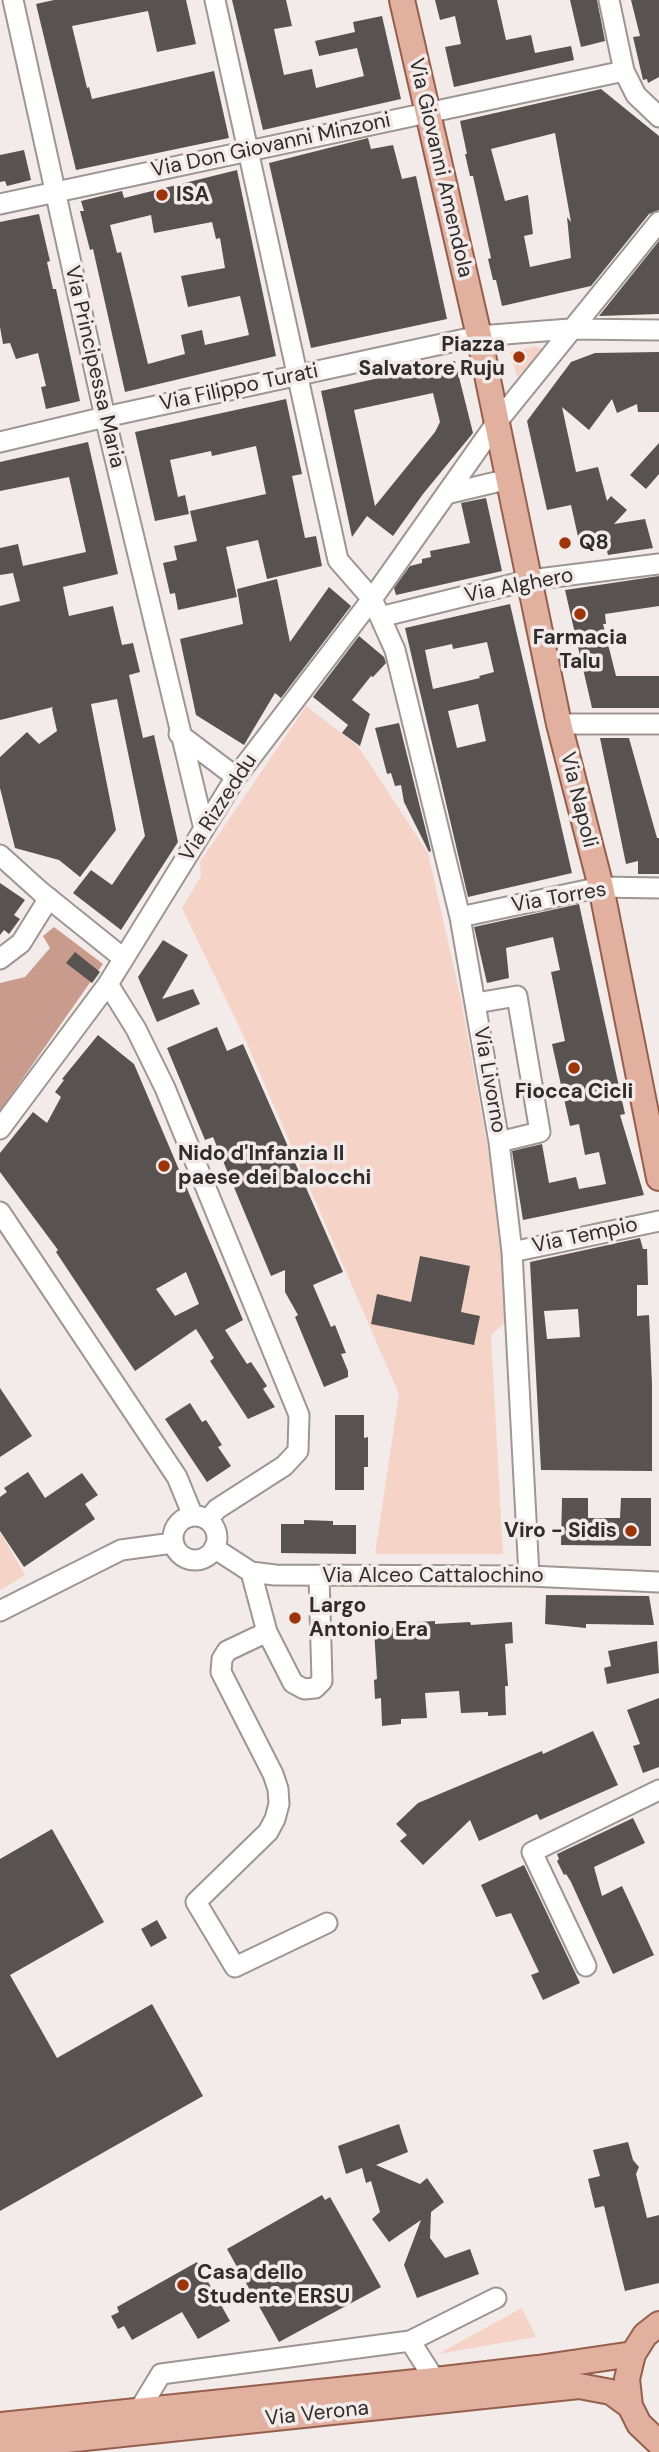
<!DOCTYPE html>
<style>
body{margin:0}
canvas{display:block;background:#f3ebe9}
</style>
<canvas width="659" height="2452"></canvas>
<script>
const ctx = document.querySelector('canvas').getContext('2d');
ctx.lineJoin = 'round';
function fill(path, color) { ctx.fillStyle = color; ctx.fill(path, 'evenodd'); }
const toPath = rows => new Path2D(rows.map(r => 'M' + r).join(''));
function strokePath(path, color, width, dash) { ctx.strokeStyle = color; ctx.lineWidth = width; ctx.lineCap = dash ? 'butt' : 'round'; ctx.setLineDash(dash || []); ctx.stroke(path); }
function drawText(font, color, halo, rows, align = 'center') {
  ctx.font = font + ' "DM Sans",sans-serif'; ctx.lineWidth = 7; ctx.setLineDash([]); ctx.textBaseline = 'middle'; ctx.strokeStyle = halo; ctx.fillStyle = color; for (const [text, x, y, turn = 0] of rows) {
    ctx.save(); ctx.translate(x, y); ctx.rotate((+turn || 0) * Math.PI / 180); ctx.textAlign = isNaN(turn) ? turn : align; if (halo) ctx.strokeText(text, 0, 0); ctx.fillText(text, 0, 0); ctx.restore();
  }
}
const green = toPath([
 [536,346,543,349,541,353,517,377,510,352],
 [306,706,358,746,428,853,461,999,490,1161,510,1318,491,1335,503,1554,375,1554,399,1394,245,1039,182,908,201,876,200,862],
 [0,1532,25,1575,0,1590],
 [522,2308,536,2337,438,2354]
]);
const forest = toPath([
 [54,927,103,964,0,1111,0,983,25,977,50,948,43,936]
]);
const building = toPath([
 [54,0,186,0,196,44,157,52,148,11,72,26,87,88,89,87,92,99,214,71,229,138,76,170,36,4],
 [232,0,286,0,292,26,274,29,284,75,312,69,316,88,364,76,357,48,319,56,315,41,355,32,353,22,382,16,401,99,263,130],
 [435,0,497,0,506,40,531,35,535,53,571,46,574,60,454,87,445,47,461,44,455,16,440,20],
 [570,0,597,0,605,41,581,47],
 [631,0,659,0,659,77,648,83,647,79,643,80,633,37,640,36],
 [601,89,659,136,659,210,649,214,591,286,502,306,496,280,493,280,488,259,491,258,473,176,470,176,465,154,467,154,460,121],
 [555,133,571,222,567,217,571,258,530,267,524,236,533,234,528,195,505,201,491,149],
 [368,138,371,149,393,145,402,179,416,176,447,319,311,348,269,163],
 [24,150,31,180,7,186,5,181,0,182,0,155],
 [237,170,276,356,125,392,93,249,90,250,80,211,84,211,81,201,122,191,124,198],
 [151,215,154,233,212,222,216,239,220,238,225,268,181,276,188,307,240,296,249,335,205,345,202,330,181,335,185,354,148,364,121,252,117,253,110,225],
 [39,214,50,261,47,262,53,289,56,289,80,401,46,409,41,387,46,386,38,353,16,359,10,343,3,344,0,327,0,222],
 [659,241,659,314,599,316],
 [659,352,659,412,638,412,637,404,617,413,612,399,589,430,562,407,576,472,598,467,607,501,611,496,627,510,614,524,645,519,653,548,608,555,603,536,579,541,571,505,547,510,527,421,571,362,595,353],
 [455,361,473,433,423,494,393,536,367,516,352,537,321,391],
 [433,393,440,422,435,432,375,506,354,410],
 [286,399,302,474,292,476,305,538,316,536,322,566,267,579,258,540,226,547,237,597,178,610,175,593,170,594,163,563,177,560,174,546,197,541,190,511,266,494,256,446,212,456,211,451,170,460,178,497,185,495,189,514,155,521,135,432],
 [88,442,118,574,63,587,69,616,113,606,122,645,133,643,140,672,129,675,143,738,154,735,178,842,121,930,73,893,91,870,112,885,145,836,117,699,91,704,116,830,80,877,59,860,15,848,0,788,0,757,27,732,39,744,57,731,52,709,53,707,0,720,0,606,20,601,13,573,0,575,0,548,18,544,23,566,86,552,69,477,0,491,0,462],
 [659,443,659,474,646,489,630,475],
 [486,498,502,571,396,595,394,588,410,566,422,563,422,559,431,557,430,551,470,543,461,503],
 [659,576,659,606,605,614,606,624,603,624,616,676,659,676,659,708,592,708,565,590],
 [277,579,290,642,329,587,351,606,281,698,275,693,244,745,196,715,180,639,243,624,237,589],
 [510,604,572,873,468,897,405,628],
 [487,642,494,672,479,676,480,678,433,689,425,650,452,644,453,649],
 [478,704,486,741,457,748,448,711],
 [359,636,384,657,386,663,373,677,371,676,352,700,370,714,360,746,342,733,348,725,313,697],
 [399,723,431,851,429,852,404,802,401,785,395,786,391,773,387,774,375,728],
 [600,738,629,738,657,838,659,838,659,874,638,874,638,861,626,864],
 [0,883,25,900,14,915,20,919,9,934,4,930,0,935],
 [579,904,625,1114,620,1115,644,1195,523,1220,512,1151,542,1144,549,1183,576,1177,579,1189,606,1184,599,1152,585,1155,579,1124,570,1126,552,1044,565,1041,551,972,560,970,553,937,506,948,509,978,487,983,474,927],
 [163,940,188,955,162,999,193,989,200,1004,157,1022,138,977],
 [75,952,100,972,92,983,66,963],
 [217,1027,227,1051,243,1044,343,1272,313,1285,331,1327,335,1325,346,1353,341,1354,348,1371,348,1377,324,1387,295,1317,298,1315,285,1292,285,1270,271,1276,213,1137,205,1140,167,1048],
 [98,1035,134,1064,243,1320,225,1330,247,1364,251,1362,267,1386,263,1389,275,1407,248,1419,210,1361,214,1358,196,1329,135,1371,56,1252,58,1250,0,1172,0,1153,33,1112,47,1123,61,1097,55,1092,64,1080,62,1079],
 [186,1272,199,1304,175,1316,156,1289],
 [640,1238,643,1249,647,1249,648,1285,637,1285,637,1316,649,1315,652,1384,652,1471,541,1470,530,1262],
 [578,1309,580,1337,547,1339,544,1311],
 [420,1256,470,1266,461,1312,480,1316,474,1345,371,1324,377,1294,411,1302],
 [0,1388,32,1436,0,1457],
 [190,1403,202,1422,206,1420,222,1445,218,1447,231,1466,207,1482,165,1419],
 [335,1415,364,1415,364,1438,368,1437,368,1467,364,1467,364,1490,335,1490],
 [28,1472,45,1498,82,1473,98,1495,85,1504,95,1519,24,1567,0,1531,0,1497,7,1492,4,1488],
 [562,1498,588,1498,588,1518,620,1518,621,1498,651,1498,651,1546,561,1545],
 [304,1520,333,1521,333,1525,356,1525,356,1554,281,1553,281,1524,304,1524],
 [546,1595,649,1596,654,1625,586,1624,586,1628,545,1624],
 [435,1621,435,1624,470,1622,471,1625,512,1622,513,1643,505,1644,508,1686,505,1686,506,1715,488,1716,488,1712,461,1713,459,1691,425,1693,427,1718,401,1719,401,1724,382,1726,381,1698,375,1699,374,1680,377,1679,374,1629,416,1627,416,1622],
 [657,1641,659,1673,607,1684,604,1668,611,1666,608,1651],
 [659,1698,659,1767,643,1773,633,1746,640,1744,627,1710],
 [593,1731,618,1785,540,1820,537,1814,479,1841,470,1820,423,1865,400,1841,407,1835,396,1824,418,1803,542,1751,543,1754],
 [633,1818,645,1843,594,1867,602,1896,622,1886,654,1955,613,1974,571,1882,566,1874,564,1875,557,1861,559,1859,557,1854],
 [52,1829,104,1922,10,1975,57,2058,152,2004,203,2096,0,2211,0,1859],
 [524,1865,580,1983,543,2000,531,1975,539,1972,511,1913,496,1917,481,1885],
 [157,1920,167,1938,151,1947,141,1929],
 [399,2124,408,2152,376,2165,420,2184,427,2178,444,2202,431,2212,430,2238,445,2258,470,2249,479,2274,417,2298,404,2265,421,2220,389,2242,372,2219,380,2212,371,2181,366,2183,362,2168,346,2174,338,2146],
 [628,2142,633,2160,639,2167,636,2174,647,2218,659,2215,659,2283,625,2291,604,2206,595,2208,588,2179,600,2176,593,2150],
 [322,2195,325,2200,330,2197,381,2287,279,2342,227,2249],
 [197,2262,230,2321,198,2339,182,2312,132,2340,124,2326,118,2329,111,2316,119,2312,117,2307]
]);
const minor = toPath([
 [13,0,105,417,204,829],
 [215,0,338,560,372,599,395,650,460,917,499,1142,512,1252,529,1576],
 [609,0,624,71,636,95,659,117],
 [0,204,624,71],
 [0,442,105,417,479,336,570,329,659,330],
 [446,494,509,479],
 [380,617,530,580,659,564],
 [559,724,659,724],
 [179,734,236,777],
 [0,855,41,892,123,958],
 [460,917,601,887,659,888],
 [0,959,21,943,49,898],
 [108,984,136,1029,165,1088,299,1415,298,1451,284,1466,217,1509,208,1520],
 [476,1003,517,996,540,1132,499,1142],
 [0,1129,108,984,236,777,372,599,497,422,659,222],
 [0,1212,177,1477,193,1516],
 [512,1252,659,1221],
 '173 1538a22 22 0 1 1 44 0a22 22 0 1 1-44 0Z',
 [214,1548,251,1572,275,1575,529,1576,659,1582],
 [251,1572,267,1632,293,1683,304,1689,315,1688,322,1681,319,1576],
 [0,1611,121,1550,173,1543],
 [267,1632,227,1651,222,1659,221,1672,273,1774,278,1789,279,1804,275,1819,268,1832,196,1902,235,1967,327,1923],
 [586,1966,532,1852,659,1790],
 [410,2341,496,2298],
 [138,2412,161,2374,410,2341,435,2380]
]);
const major = toPath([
 [402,0,479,336,559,724,601,887,659,1178],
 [659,2324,645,2335,633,2354,627,2379,630,2406,639,2424,659,2443],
 [0,2425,435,2380,538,2368,633,2354],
 [0,2447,579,2386,611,2392,630,2406]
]);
const markers = [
 [162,195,7,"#9c360a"],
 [519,357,7,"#9c360a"],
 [565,543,7,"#9c360a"],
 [580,614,7,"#9c360a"],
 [574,1068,7,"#9c360a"],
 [164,1166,7,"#9c360a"],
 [631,1531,7,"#9c360a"],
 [295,1618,7,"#9c360a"],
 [183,2285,7,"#9c360a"]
];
const streetNames = [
 ["Via Don Giovanni Minzoni",271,146,-12],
 ["Via Giovanni Amendola",440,168,77],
 ["Via Principessa Maria",94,367,77],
 ["Via Filippo Turati",239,388,-12],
 ["Via Alghero",519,586,-11],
 ["Via Napoli",578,800,76],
 ["Via Rizzeddu",219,808,-57],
 ["Via Torres",559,898,-10],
 ["Via Livorno",489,1080,80],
 ["Via Tempio",585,1236,-12],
 ["Via Alceo Cattalochino",433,1576],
 ["Via Verona",317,2414,-6]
];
const poiNames = [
 ["ISA",176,195],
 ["Piazza",505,345,"right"],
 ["Salvatore Ruju",505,369,"right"],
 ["Q8",579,543],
 ["Farmacia",580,638,"center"],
 ["Talu",580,662,"center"],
 ["Fiocca Cicli",574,1092,"center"],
 ["Nido d'Infanzia Il",178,1154],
 ["paese dei balocchi",178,1178],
 ["Viro - Sidis",617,1531,"right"],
 ["Largo",309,1606],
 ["Antonio Era",309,1630],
 ["Casa dello",197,2273],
 ["Studente ERSU",197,2297]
];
fill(green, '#f6d3c7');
fill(forest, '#c89b8c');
fill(building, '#585250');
strokePath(minor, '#9d9693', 23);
strokePath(major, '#965f4c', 28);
strokePath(minor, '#fff', 19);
strokePath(major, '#e2b09e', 24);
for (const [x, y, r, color] of markers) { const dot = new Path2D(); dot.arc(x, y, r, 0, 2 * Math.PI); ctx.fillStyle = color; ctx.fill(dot); strokePath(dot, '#f3ebe9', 2.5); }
drawText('21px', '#2f2c2b', '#f3ebe9', streetNames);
drawText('bold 21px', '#2f2c2b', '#f3ebe9', poiNames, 'left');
</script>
